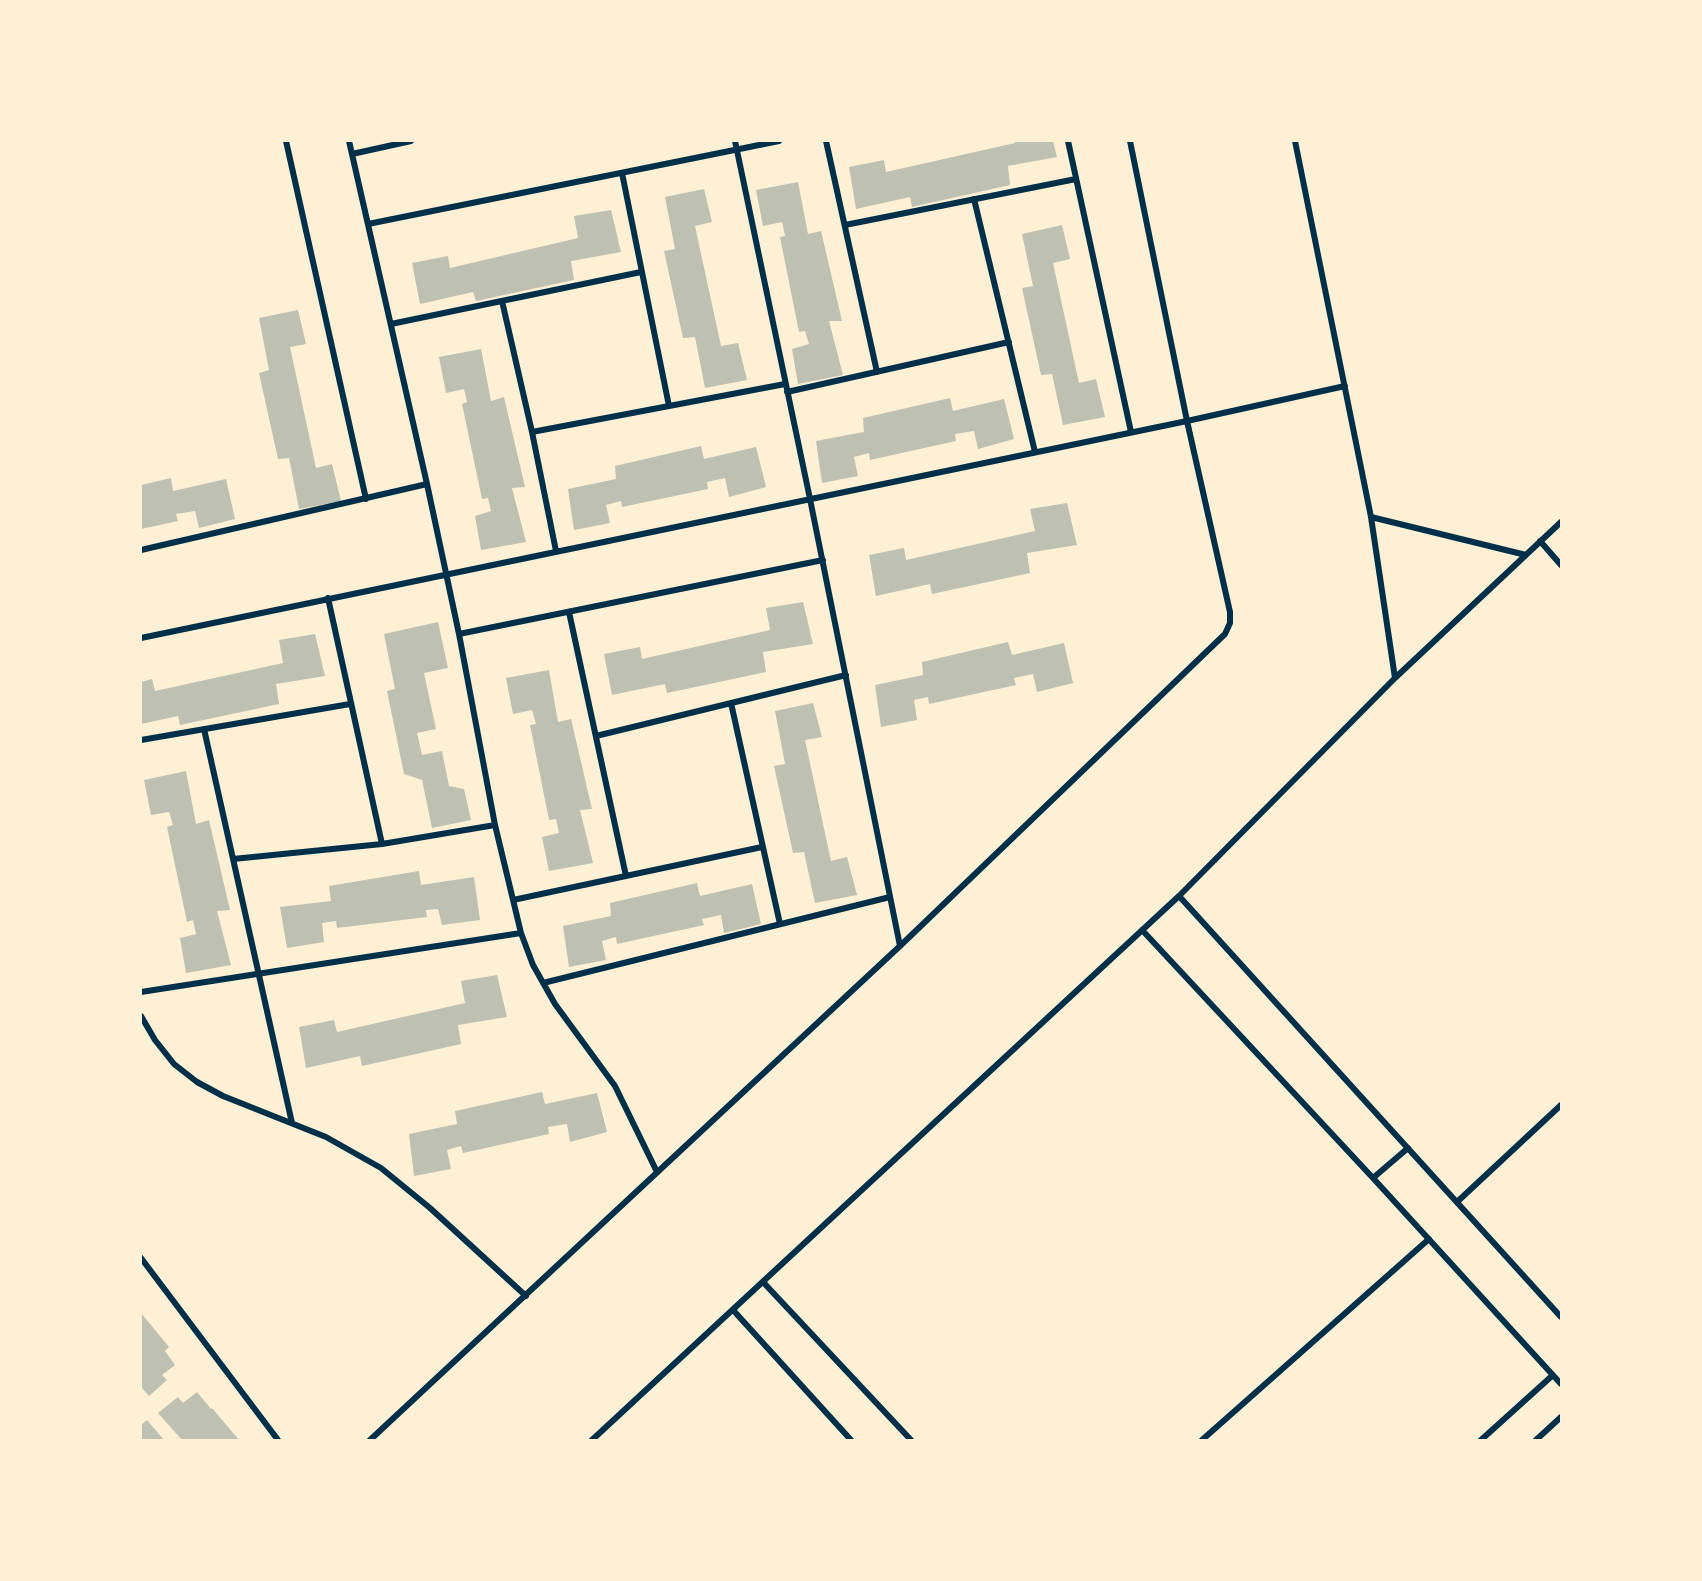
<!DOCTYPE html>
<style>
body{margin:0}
#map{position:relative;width:1702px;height:1581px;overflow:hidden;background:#fdf0d5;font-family:"Varela Round",sans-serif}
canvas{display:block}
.frame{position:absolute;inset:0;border:142px solid #fdf0d5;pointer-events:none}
</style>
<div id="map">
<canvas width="1702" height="1581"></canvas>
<div class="frame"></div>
</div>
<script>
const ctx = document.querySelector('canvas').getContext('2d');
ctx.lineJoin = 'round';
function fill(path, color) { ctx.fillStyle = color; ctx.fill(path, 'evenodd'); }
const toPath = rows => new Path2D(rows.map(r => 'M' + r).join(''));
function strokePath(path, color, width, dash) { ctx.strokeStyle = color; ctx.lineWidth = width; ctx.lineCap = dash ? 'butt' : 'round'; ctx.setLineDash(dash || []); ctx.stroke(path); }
const building = toPath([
 [1014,141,1053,141,1057,157,1008,166,1010,185,912,207,910,197,856,209,849,167,884,160,886,172,1015,143],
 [798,182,808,234,821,231,842,321,829,321,843,375,798,384,792,349,809,344,805,331,799,332,780,237,785,236,782,222,763,226,756,190],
 [704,189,712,222,695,226,721,346,738,343,747,380,705,388,695,337,683,338,664,251,675,249,665,197],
 [611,210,621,252,571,261,574,280,476,301,473,292,420,304,412,263,448,256,450,268,578,238,574,216],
 [1062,225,1070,259,1053,263,1079,383,1096,379,1105,417,1063,425,1052,374,1041,375,1022,288,1033,286,1022,234],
 [298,310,306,344,290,347,316,468,332,464,341,501,299,509,289,458,278,459,259,373,269,370,259,318],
 [481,349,491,401,504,397,525,487,512,488,526,542,481,550,475,516,491,511,488,498,482,499,462,404,467,402,464,389,446,393,439,357],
 [950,398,953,411,1004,399,1014,439,978,449,974,431,955,434,956,441,870,460,869,453,854,457,858,476,822,483,816,441,864,432,863,418],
 [701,446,704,459,756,447,766,487,729,497,725,478,707,482,708,489,622,507,621,501,606,505,610,523,574,530,568,489,616,479,615,466],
 [171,478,173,491,226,479,235,519,199,528,195,511,176,514,178,521,141,529,141,485],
 [1067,503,1077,545,1027,553,1030,573,932,594,930,584,876,596,869,555,904,548,906,560,1035,531,1030,509],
 [803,602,813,644,763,652,766,672,667,693,665,684,612,695,604,654,640,647,642,659,770,630,766,608],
 [438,622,448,668,424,673,436,729,417,733,422,755,442,751,449,786,464,789,471,820,432,828,422,780,404,774,387,691,395,689,384,634],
 [315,634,325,676,276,684,279,704,180,725,178,716,141,724,141,682,152,679,155,691,283,663,279,640],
 [1008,642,1012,655,1064,643,1073,683,1037,692,1033,674,1014,678,1016,685,929,704,928,697,914,700,917,720,881,727,875,685,923,675,922,662],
 [549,670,558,722,571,719,592,809,580,810,593,863,549,871,542,837,559,833,556,819,549,820,530,725,536,724,532,710,513,714,506,678],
 [813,703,822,737,805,740,831,861,847,857,857,895,815,903,804,852,793,853,774,766,785,764,775,711],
 [186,771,196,824,209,820,230,910,217,911,231,965,186,973,180,938,196,934,193,920,187,922,167,827,173,825,169,812,151,815,144,780],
 [419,871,421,885,474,877,480,920,442,925,438,909,426,910,427,917,337,928,336,921,322,923,324,942,287,948,280,907,331,901,329,886],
 [697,883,700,896,752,884,761,924,724,933,721,915,702,919,704,925,617,944,616,937,602,941,606,960,569,967,563,926,611,916,610,903],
 [497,975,507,1017,458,1025,461,1044,362,1066,360,1056,306,1068,299,1027,334,1020,337,1032,465,1003,461,981],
 [542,1092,545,1104,597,1093,607,1132,570,1142,567,1124,548,1127,549,1134,463,1153,461,1146,447,1150,451,1169,414,1176,409,1134,457,1124,455,1111],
 [141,1313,169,1347,165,1351,175,1365,162,1375,167,1380,149,1396,141,1387],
 [197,1392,211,1409,212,1408,239,1440,182,1440,158,1413,178,1397,183,1403],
 [147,1420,164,1440,141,1440,141,1425]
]);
const minor = toPath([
 [286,141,366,499],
 [349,141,427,484,459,634,495,825,521,933,533,965,555,1004,615,1086,657,1172],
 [735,141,810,499,900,946],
 [826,141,877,372],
 [1068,141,1131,432],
 [1295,141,1371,517,1395,678],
 [352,154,411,141],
 [622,173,669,406],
 [974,199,1035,452],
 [368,224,779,141],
 [845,225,1076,179],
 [502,301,532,432,556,551],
 [391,324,641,272],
 [787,392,1009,342],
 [532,432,785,384],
 [1371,517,1526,555],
 [1540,541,1561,565],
 [141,550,427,484],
 [328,598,382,844],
 [569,612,626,876],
 [459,634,823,560],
 [141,638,1187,421,1345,386],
 [731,703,780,924],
 [204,729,292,1123],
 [596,736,846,675],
 [141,740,350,704],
 [233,859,382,844,495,825],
 [1179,896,1561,1317],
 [513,900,762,847],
 [1142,930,1373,1178,1561,1384],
 [543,983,890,897],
 [141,992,521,933],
 [141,1016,155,1040,174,1064,197,1082,223,1096,326,1137,381,1168,430,1208,526,1296],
 [1373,1178,1408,1148],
 [1457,1202,1561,1105],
 [141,1258,278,1440],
 [763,1282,911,1440],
 [733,1310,851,1440],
 [370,1440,900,946,1225,634,1230,623,1230,612,1187,421,1130,141],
 [592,1440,1179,896,1395,678,1561,522],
 [1202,1440,1429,1239],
 [1481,1440,1553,1375],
 [1536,1440,1561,1417]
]);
fill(building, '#bec0b2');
strokePath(minor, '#003049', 6);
</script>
